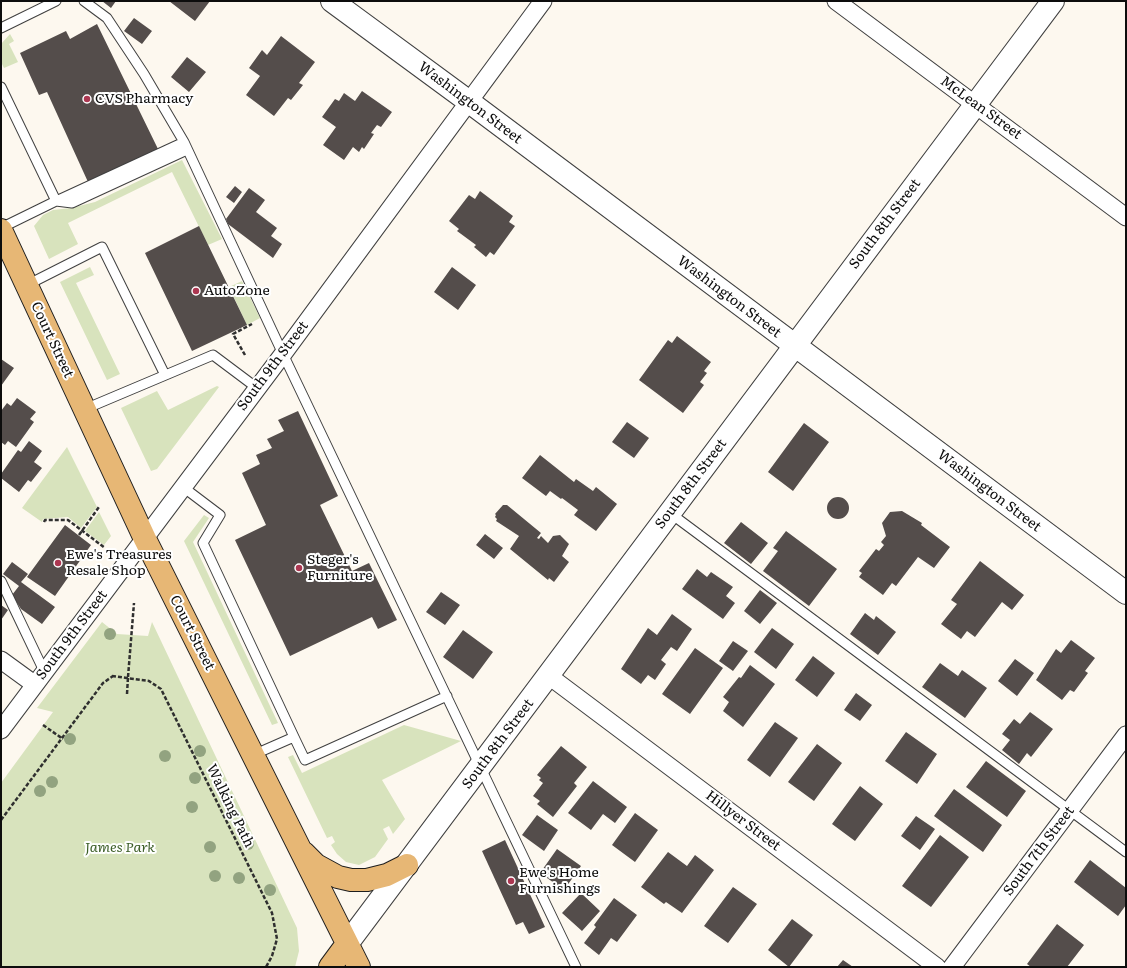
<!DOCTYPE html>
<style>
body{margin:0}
#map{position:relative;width:1127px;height:968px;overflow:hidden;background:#fdf8ef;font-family:Literata,serif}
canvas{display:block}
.frame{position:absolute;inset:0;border:2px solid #0d0d0d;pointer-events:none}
</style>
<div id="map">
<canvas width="1127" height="968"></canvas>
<div class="frame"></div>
</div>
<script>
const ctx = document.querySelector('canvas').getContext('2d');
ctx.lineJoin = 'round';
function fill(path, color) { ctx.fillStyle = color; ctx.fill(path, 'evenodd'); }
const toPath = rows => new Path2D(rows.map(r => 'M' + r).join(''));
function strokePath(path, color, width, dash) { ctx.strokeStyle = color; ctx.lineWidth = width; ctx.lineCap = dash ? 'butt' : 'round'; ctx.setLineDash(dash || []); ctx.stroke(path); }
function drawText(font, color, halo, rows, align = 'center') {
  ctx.font = font + ' Literata,serif'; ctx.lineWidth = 4; ctx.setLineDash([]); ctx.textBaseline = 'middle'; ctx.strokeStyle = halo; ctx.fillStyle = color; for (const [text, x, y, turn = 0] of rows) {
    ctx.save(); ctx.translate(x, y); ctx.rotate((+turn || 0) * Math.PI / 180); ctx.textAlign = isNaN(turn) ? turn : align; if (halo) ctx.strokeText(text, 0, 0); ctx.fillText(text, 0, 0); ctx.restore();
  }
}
const green = toPath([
 [10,34,14,41,9,44,18,62,4,68,1,62,1,44],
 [182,160,222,239,208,245,172,172,68,223,78,244,49,259,34,226,43,215,53,210,71,208,95,202],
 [90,267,94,275,76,283,120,374,107,380,60,282],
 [242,281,260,318,247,325,229,287],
 [217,386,219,387,157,469,151,471,121,408,157,391,168,410],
 [67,447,97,507,81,528,68,517,43,519,42,522,22,508],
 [99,512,111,536,104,545,85,531],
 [204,515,209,518,193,542,278,723,272,725,184,541],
 [102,622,117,634,148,636,152,622,297,928,299,951,295,967,1,967,1,783,53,712,37,708],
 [404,725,461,741,382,780,405,819,393,834,389,826,383,829,388,839,375,857,359,865,346,862,337,854,331,845,335,842,332,836,327,838,288,757,293,755,302,773]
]);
const building = toPath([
 [102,1,116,1,111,8],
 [169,1,210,1,195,21],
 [134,18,152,31,142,44,124,31],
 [97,24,158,149,88,182,47,92,39,95,20,53,66,31,70,39],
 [281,36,315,62,299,83,303,85,291,100,288,98,274,116,246,95,260,76,249,68,262,50,267,55],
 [187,57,206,72,189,92,171,77],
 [362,91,392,112,381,127,377,125,371,133,374,134,364,149,362,147,359,152,353,147,344,160,323,145,336,127,322,117,335,99,339,101,344,93,355,101],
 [235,186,242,192,234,203,226,197],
 [249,188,265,200,256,212,277,228,271,236,282,244,273,258,228,224,226,219],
 [480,191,513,216,509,222,515,226,494,255,490,252,486,257,474,247,476,245,457,231,459,229,449,221,469,195,475,199],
 [199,226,247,325,192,351,145,253],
 [452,267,476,285,458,310,434,292],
 [677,336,711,362,704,371,707,373,700,382,704,385,683,413,639,380,668,340,672,343],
 [1,359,14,368,1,386],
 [17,398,36,412,30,419,34,422,16,447,8,441,5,445,1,442,1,411,7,403,11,406],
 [298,411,338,496,320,505,352,571,369,563,397,620,378,629,372,617,290,656,235,540,266,525,242,473,260,464,256,455,272,448,267,439,284,431,278,420],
 [627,422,649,438,634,458,612,442],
 [804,423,829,442,793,491,768,472],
 [29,441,42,451,34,462,42,468,31,482,28,480,19,492,1,478,1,474,18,450,21,452],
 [540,455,574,482,576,479,593,491,596,487,617,504,596,531,574,515,578,510,562,498,561,499,550,491,546,496,522,478],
 '827 508a11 11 0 1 1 22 0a11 11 0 1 1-22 0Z',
 [503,505,507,505,541,533,537,538,539,539,541,536,548,543,553,536,560,535,569,544,562,556,569,562,554,582,549,578,548,580,510,549,519,536,496,521,497,519,495,517,496,515,495,514],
 [902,511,922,523,921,525,950,547,934,568,918,557,896,586,892,583,883,595,859,577,862,573,859,571,876,549,879,551,884,545,881,542,886,536,882,523,890,512],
 [741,522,768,543,751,564,724,543],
 [65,525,91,545,55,596,27,577],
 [786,531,837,569,809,606,763,571,778,551,773,548],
 [485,534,503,548,494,559,476,545],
 [980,561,1024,595,1012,610,1002,602,975,637,967,631,961,639,941,624,957,604,951,600],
 [12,562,28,574,21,582,55,607,42,624,21,609,12,595,19,586,3,574],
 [697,569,707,577,711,572,733,587,726,596,735,603,723,619,682,589],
 [760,590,777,603,760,624,744,611],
 [441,592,460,605,445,625,426,612],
 [1,605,8,610,1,620],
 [865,613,874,620,876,616,896,632,878,655,850,634],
 [672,614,692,629,677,651,671,647,661,660,666,664,655,680,648,675,641,684,621,669,648,628,657,635],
 [772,628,794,644,776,669,754,652],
 [463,630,493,652,473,679,443,657],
 [1071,640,1095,658,1085,671,1088,673,1074,692,1070,690,1062,700,1036,680,1056,649,1061,653],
 [733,641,748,651,733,671,719,661],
 [695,648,723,668,690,714,662,694],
 [813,656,835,673,817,697,795,680],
 [1015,659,1034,673,1017,696,998,681],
 [940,663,958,676,962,670,987,688,965,718,922,687],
 [750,665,775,684,743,727,723,711,729,702,723,697,739,677,741,678],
 [856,693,872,705,860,721,844,710],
 [1030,712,1053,729,1031,757,1027,753,1019,764,1002,750,1010,740,1002,734,1014,719,1020,724],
 [775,722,798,738,770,777,747,760],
 [906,732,937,754,917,784,885,761],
 [817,744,842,763,814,801,788,782],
 [561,746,587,767,574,783,577,786,553,817,537,804,540,801,533,796,543,783,539,780,541,778,537,775],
 [986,761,1026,791,1007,817,966,787],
 [593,781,627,807,615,823,603,814,591,830,568,813],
 [860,786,883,804,855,841,832,824],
 [954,789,1002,825,983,852,934,816],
 [635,813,658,830,635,862,612,845],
 [537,815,558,830,544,851,522,835],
 [916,816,935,829,920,850,901,836],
 [940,835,969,857,931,907,902,886],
 [505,840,545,927,529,934,523,922,516,925,482,851],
 [557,849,581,866,564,890,540,873],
 [668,852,687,866,695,855,714,870,682,913,666,902,664,904,641,887],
 [1090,860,1126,888,1126,905,1118,916,1074,882],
 [733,887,757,904,728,943,704,926],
 [581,893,600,911,582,931,562,913],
 [614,898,637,915,617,942,611,938,599,955,584,943,596,927,594,925],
 [792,919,813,935,789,967,768,950],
 [1057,924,1084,945,1067,967,1031,967,1027,964],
 [843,960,853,967,837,967]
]);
const path = toPath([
 [245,355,233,334,252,324],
 [44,522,45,520,68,520,105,548],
 [79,535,99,507],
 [112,676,149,681,161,689,272,913,277,939,272,956,266,967],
 [128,677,134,603],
 [127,694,128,677],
 [43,725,63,739],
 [1,820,103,683,113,676]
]);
const service = toPath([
 [84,1,107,18,144,74,184,142,283,354,576,967],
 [1,28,56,1],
 [1,87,56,201,1,228],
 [56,201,72,203,187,150],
 [56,201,184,142],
 [27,285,102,247,165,375],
 [85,409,213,355,257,388],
 [183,487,220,515,203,543,294,737],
 [670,513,1126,852],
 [1,581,44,671],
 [253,755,294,737,305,760,447,696]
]);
const minor = toPath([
 [836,1,1126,217],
 [1,660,34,684],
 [549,676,937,967],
 [1,730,283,354,543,1],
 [952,967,1126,735]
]);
const tertiary = toPath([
 [332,1,468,101,1126,593],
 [347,944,1053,1]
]);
const primary = toPath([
 [1,230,145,539,359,967],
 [304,853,316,865,338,877,351,880,367,880,387,875,407,865],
 [330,967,347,944]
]);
const trees = [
 [110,634],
 [70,739],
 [200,751],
 [165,756],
 [195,778],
 [52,782],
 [40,791],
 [226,799],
 [192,807],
 [248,844],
 [210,847],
 [215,876],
 [239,878],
 [270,890]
];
const markers = [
 [87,99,4,"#ac3751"],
 [196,291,4,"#ac3751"],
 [58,563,4,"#ac3751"],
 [299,568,4,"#ac3751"],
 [511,881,4,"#ac3751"]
];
const poiNames = [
 ["CVS Pharmacy",95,99],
 ["AutoZone",204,291],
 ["Ewe's Treasures",66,555],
 ["Resale Shop",66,571],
 ["Steger's",307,560],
 ["Furniture",307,576],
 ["Ewe's Home",519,873],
 ["Furnishings",519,889]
];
const streetNames = [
 ["Washington Street",470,103,37],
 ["McLean Street",981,108,36],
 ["South 8th Street",885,224,-53],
 ["Washington Street",729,297,37],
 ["Court Street",52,340,65],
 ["South 9th Street",273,366,-53],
 ["South 8th Street",691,484,-53],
 ["Washington Street",989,491,37],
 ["Court Street",192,633,63],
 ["South 9th Street",72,635,-53],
 ["South 8th Street",498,744,-53],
 ["Walking Path",230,806,64],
 ["Hillyer Street",743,821,37],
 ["South 7th Street",1039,851,-53]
];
const parkNames = [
 ["James Park",120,848]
];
fill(green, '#d8e3bd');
fill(building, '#544d4b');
strokePath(service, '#404040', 11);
strokePath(minor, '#404040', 19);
strokePath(tertiary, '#404040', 24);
strokePath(primary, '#1e1e1e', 24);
strokePath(path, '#2f2f2f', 2.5, [4, 2]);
strokePath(service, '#fff', 9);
strokePath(minor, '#fff', 17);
strokePath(tertiary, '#fff', 22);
strokePath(primary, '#e7b775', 22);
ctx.fillStyle = '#92a380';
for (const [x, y] of trees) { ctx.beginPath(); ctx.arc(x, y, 6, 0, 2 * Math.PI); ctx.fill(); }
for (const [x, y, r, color] of markers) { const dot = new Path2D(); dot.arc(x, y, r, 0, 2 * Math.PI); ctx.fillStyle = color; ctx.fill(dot); strokePath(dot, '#fff', 1.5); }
drawText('14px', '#0d0d0d', '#fff', poiNames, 'left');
drawText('14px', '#0d0d0d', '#fff', streetNames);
drawText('italic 14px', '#3b5d26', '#fff', parkNames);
</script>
